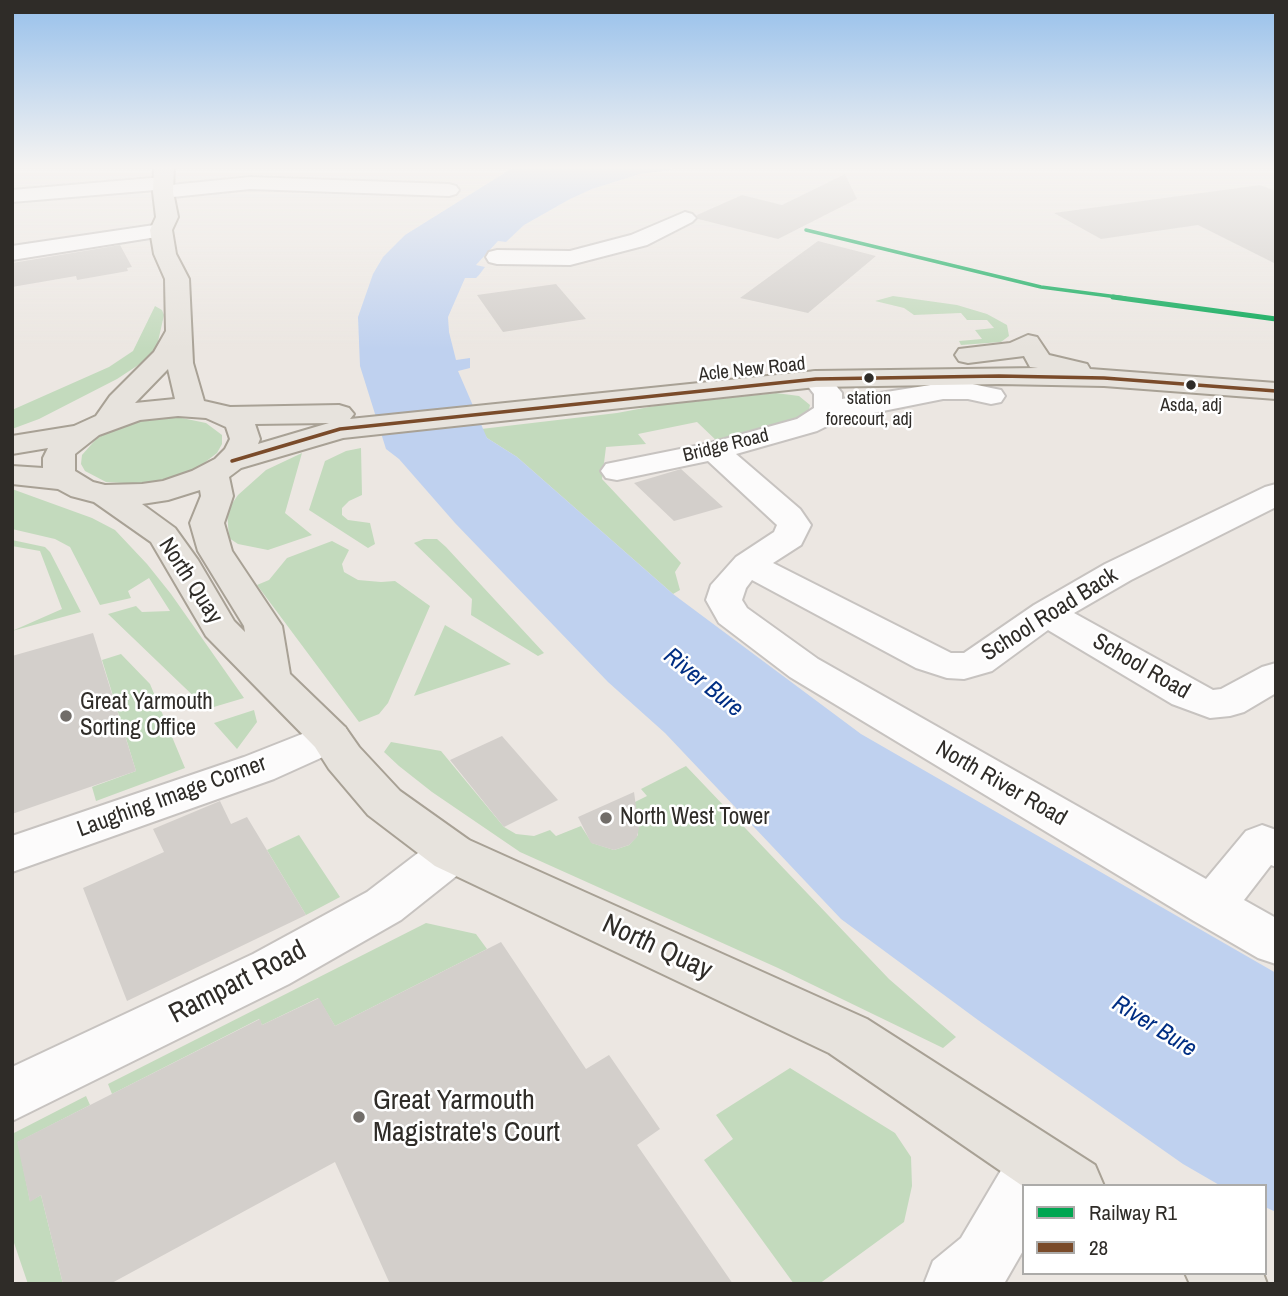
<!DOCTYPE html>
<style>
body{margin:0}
#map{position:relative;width:1288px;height:1296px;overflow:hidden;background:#ece7e2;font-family:"Archivo Narrow",sans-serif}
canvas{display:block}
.frame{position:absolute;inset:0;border:14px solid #2f2c28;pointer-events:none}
.legend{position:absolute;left:1022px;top:1184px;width:245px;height:91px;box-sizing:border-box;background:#fff;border:2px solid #acaba9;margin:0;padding:9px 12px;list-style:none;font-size:21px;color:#2f2c28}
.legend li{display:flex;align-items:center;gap:14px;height:35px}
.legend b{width:35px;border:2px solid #acaba9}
</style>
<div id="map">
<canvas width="1288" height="1296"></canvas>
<div class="frame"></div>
<ul class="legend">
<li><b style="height:9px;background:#00a651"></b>Railway R1</li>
<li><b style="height:9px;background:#7a4b2a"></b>28</li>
</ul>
</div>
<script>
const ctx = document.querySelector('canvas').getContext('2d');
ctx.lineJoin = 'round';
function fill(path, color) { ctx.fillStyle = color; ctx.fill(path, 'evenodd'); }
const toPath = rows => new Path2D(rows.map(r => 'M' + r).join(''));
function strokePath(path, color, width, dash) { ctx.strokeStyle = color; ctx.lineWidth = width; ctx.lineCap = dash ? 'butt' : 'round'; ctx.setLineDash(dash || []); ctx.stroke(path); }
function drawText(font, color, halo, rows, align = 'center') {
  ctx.font = font + ' "Archivo Narrow",sans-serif'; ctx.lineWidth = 5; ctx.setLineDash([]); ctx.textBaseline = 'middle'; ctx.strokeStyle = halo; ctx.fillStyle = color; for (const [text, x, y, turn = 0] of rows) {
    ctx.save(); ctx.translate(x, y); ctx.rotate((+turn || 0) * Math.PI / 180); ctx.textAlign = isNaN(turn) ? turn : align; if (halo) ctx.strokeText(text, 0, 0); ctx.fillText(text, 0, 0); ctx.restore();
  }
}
const green = toPath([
 [893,296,957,305,987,314,1007,325,1009,336,1001,342,961,345,959,341,982,339,975,330,994,328,987,320,967,320,961,313,914,315,904,308,875,301],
 [155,306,162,310,164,315,157,346,149,358,117,379,39,419,12,429,12,410,109,367,133,351],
 [776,393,799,396,810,405,808,414,797,422,719,443,697,422,638,434,646,444,606,447,602,479,681,563,675,572,680,590,673,594,517,457,487,438,481,429,617,413,660,405],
 [177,417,206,423,222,435,222,444,217,453,195,470,178,476,141,484,106,482,85,471,81,464,82,455,97,438,111,431,143,420],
 [361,448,362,495,349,501,342,508,342,515,348,520,370,523,375,544,368,548,309,510,325,461,346,451],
 [302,453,285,513,312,535,268,550,238,544,229,538,227,511,238,495,266,470],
 [12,489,92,518,115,530,147,564,171,594,244,698,207,709,108,614,136,606,142,612,170,611,149,578,128,591,131,598,100,605,70,547,55,539,12,529],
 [424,539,437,539,446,547,544,653,538,656,471,615,472,599,414,543],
 [12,540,45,547,50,552,81,612,12,631,62,609,40,551,12,546],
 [332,541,349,550,342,564,344,572,358,580,381,582,395,581,430,606,388,703,379,714,359,722,257,585,269,580,287,558],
 [445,625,511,664,414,696],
 [121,654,150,684,185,768,96,801,92,787,136,771,102,660],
 [254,710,257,722,237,749,214,723],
 [391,742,441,751,504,827,516,834,534,836,550,830,556,836,581,826,592,843,614,850,629,845,638,835,638,821,625,807,647,796,641,789,686,766,889,979,956,1037,943,1048,778,968,520,852,432,792,399,766,384,752],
 [299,835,340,897,306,915,267,850],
 [426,923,476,934,487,949,335,1026,318,998,262,1025,259,1019,112,1094,108,1084],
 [790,1068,895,1133,911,1157,912,1186,904,1222,819,1284,794,1284,704,1160,733,1139,716,1115],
 [86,1096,90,1105,18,1142,30,1201,41,1195,63,1284,28,1284,12,1237,12,1134]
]);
const water = toPath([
 [514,167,673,167,670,170,640,174,592,189,570,199,524,225,506,242,498,241,476,265,485,267,479,275,476,278,465,278,448,317,449,332,456,360,470,358,470,368,458,371,487,438,517,457,673,594,861,734,1276,973,1276,1212,1265,1207,1265,1186,1221,1186,1183,1164,982,1023,841,919,665,733,608,682,455,523,399,459,386,449,360,366,358,317,373,274,383,257,405,235]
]);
const building = toPath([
 [845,174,857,199,778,239,698,219,697,215,742,195,782,205],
 [1260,185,1276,191,1276,264,1198,225,1101,239,1054,213],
 [818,241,876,256,808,313,740,298],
 [120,245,132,267,127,268,128,271,77,280,76,276,12,287,12,263],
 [556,284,586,319,503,332,477,295],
 [681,469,723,507,674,521,634,483],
 [93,633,136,771,12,814,12,656],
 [502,736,558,800,504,827,450,760],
 [634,792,639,828,637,837,629,845,614,850,591,843,578,817],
 [220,801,231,824,247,817,306,915,127,1001,83,888,164,852,153,829],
 [501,942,586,1069,609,1055,660,1129,637,1145,733,1284,390,1284,335,1162,110,1284,63,1284,41,1195,30,1202,17,1142,260,1019,262,1025,319,998,335,1026]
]);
const minor = toPath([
 [163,177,170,179,171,185,250,177,449,184,456,186,459,190,456,194,449,196,250,189,163,198,156,196,155,190,12,202,12,190,163,177],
 [685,212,692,214,696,218,692,222,647,245,570,265,497,264,489,262,486,257,489,252,497,250,570,251,631,235,685,212],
 [161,224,169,225,172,230,169,235,12,260,12,246,161,224],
 [816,371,826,373,842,393,842,399,943,383,968,383,991,388,1001,390,1005,396,1001,402,991,404,968,399,943,399,863,415,837,416,831,424,817,431,736,454,800,509,811,525,801,545,773,563,951,653,964,653,1034,605,1105,564,1265,487,1276,484,1276,507,1131,580,1074,613,1213,690,1221,689,1262,667,1276,663,1276,693,1244,712,1230,716,1210,718,1172,704,1048,630,992,671,964,679,947,678,916,668,752,580,746,588,742,600,747,608,818,659,1206,879,1246,831,1262,825,1276,830,1276,867,1271,865,1244,900,1276,918,1276,964,1258,958,1194,921,790,677,719,623,706,600,711,585,736,557,774,532,777,525,708,461,617,480,606,478,601,471,606,464,710,443,797,419,814,408,814,394,802,379,806,373,816,371],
 [330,723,345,727,351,737,345,747,274,779,12,872,12,836,244,757,330,723],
 [452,835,469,840,475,853,469,866,401,920,289,984,12,1121,12,1067,253,954,367,892,435,840,452,835],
 [1024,1158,1045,1167,1053,1186,1024,1186,1024,1249,1005,1282,924,1284,933,1261,961,1238,1003,1167,1024,1158]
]);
const major = toPath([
 [154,167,174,167,173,192,178,217,172,230,176,254,189,279,193,363,204,401,230,407,339,405,349,408,354,414,350,419,816,371,1038,368,1030,367,1024,356,968,363,959,361,955,355,959,349,1010,343,1028,335,1037,337,1049,355,1087,364,1090,369,1276,383,1276,399,1104,386,999,384,816,387,343,438,241,468,229,477,233,496,224,523,232,551,282,626,290,674,345,727,359,747,400,791,469,840,867,1019,1095,1165,1104,1186,1024,1187,829,1053,435,866,368,815,329,769,315,747,206,636,151,542,94,502,71,496,58,489,12,484,12,466,43,468,43,458,48,448,12,454,12,436,74,426,96,416,110,396,154,352,166,331,165,279,154,254,150,230,156,217,153,192,154,167],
 [168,369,175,399,135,403,168,369],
 [178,416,206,418,226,427,230,439,225,449,215,459,192,471,163,481,142,484,105,485,93,482,75,471,75,454,99,435,140,420,178,416],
 [329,423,258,444,260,439,255,424,329,423],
 [200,490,201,496,190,523,198,551,244,626,245,632,234,621,198,560,175,528,142,504,168,500,200,490],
 [1185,1273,1263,1273,1267,1284,1190,1284,1185,1273]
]);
const bus1 = toPath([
 [232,461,340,429,816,379,999,376,1104,378,1276,391]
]);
const rail1Far1 = toPath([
 [806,230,1041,287,1125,298]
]);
const rail1 = toPath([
 [1113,297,1276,319]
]);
const markers = [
 [869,378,6,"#2f2c28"],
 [1191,385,6,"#2f2c28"],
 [66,716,7,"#716d69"],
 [606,818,7,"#716d69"],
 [359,1117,7,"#716d69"]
];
const farBusnames = [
 ["station",869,399],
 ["forecourt, adj",869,420],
 ["Asda, adj",1191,406]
];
const farStreetnames = [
 ["Acle New Road",752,370,-6],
 ["Bridge Road",726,446,-14]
];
const streetNames = [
 ["North Quay",190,581,57],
 ["School Road Back",1050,615,-32],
 ["School Road",1141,667,30],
 ["North River Road",1001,784,30],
 ["Laughing Image Corner",172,797,-20]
];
const poiNames = [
 ["Great Yarmouth",80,703],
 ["Sorting Office",80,729],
 ["North West Tower",620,818]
];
const waterNames = [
 ["River Bure",703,683,39],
 ["River Bure",1154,1027,32]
];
const nearStreetnames = [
 ["North Quay",657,948,25],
 ["Rampart Road",238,983,-27]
];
const nearPoinames = [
 ["Great Yarmouth",373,1101],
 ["Magistrate's Court",373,1133]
];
fill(green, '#c3dabd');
fill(water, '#bfd1ef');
fill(building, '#d3cfcb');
strokePath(minor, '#c7c3c0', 4);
strokePath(major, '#a8a195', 4);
fill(minor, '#fcfbfb');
fill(major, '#e7e3dd');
strokePath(bus1, '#7a4b2a', 3.5);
strokePath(rail1Far1, '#00a651', 3.5);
strokePath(rail1, '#00a651', 5);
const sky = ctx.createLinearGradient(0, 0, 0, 349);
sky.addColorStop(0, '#97c0eb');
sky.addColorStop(0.48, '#f6f4f2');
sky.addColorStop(1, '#f6f4f200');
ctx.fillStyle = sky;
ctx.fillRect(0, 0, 1288, 349);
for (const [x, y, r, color] of markers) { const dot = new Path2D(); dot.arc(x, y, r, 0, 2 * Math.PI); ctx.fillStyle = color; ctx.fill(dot); strokePath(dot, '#fff', 2.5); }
drawText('18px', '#2f2c28', '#fff', farBusnames);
drawText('19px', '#2f2c28', '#fff', farStreetnames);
drawText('23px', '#2f2c28', '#fff', streetNames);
drawText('23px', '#2f2c28', '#fff', poiNames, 'left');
drawText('italic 24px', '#002e83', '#fff', waterNames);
drawText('28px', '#2f2c28', '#fff', nearStreetnames);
drawText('28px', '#2f2c28', '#fff', nearPoinames, 'left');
</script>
